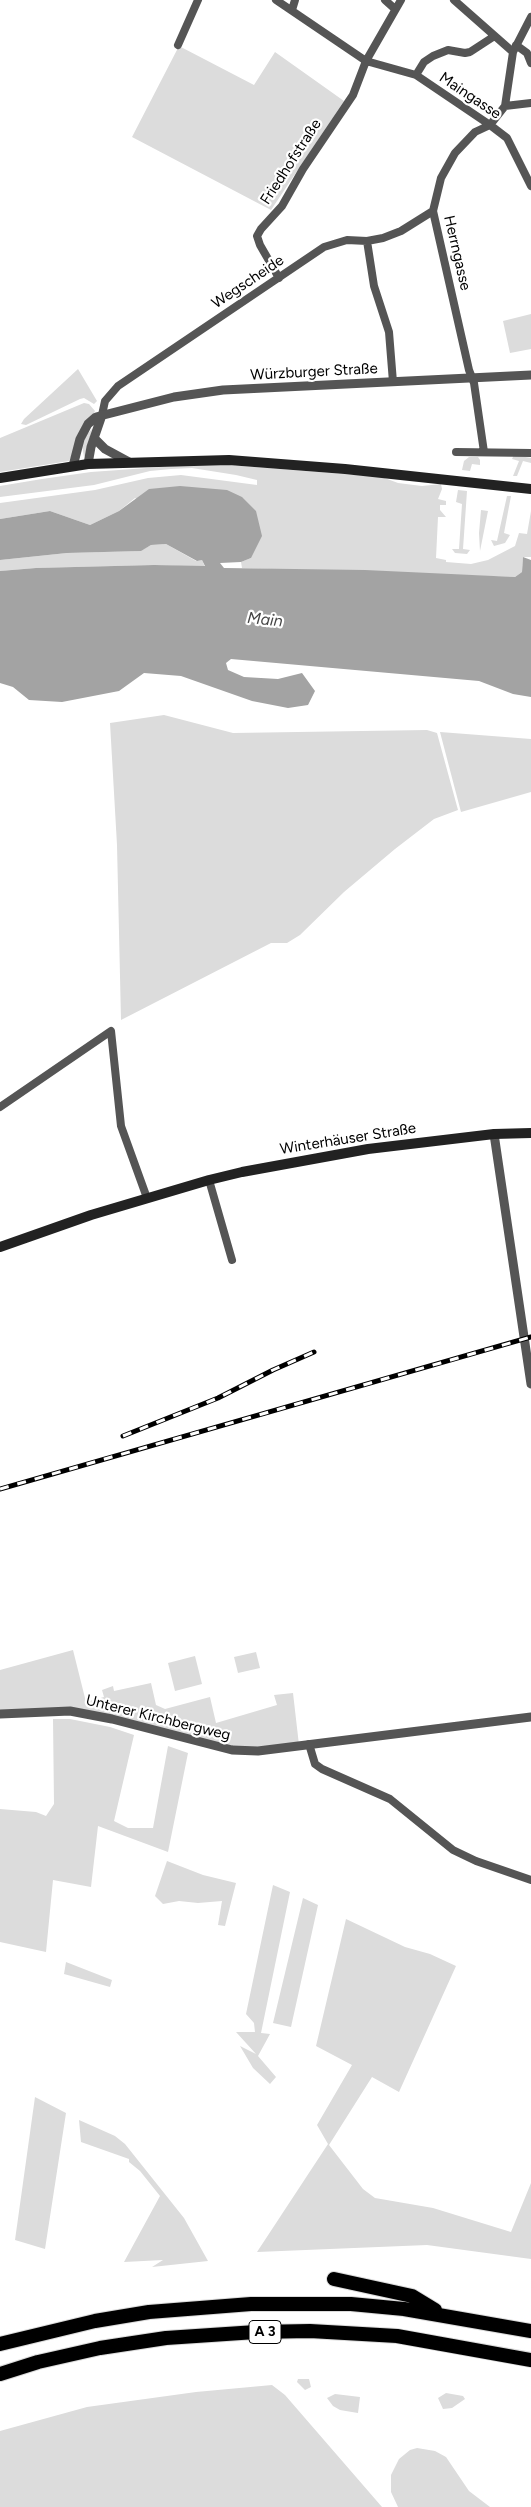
<!DOCTYPE html>
<meta charset="utf-8">
<style>
body{margin:0}
canvas{display:block;background:#fff}
</style>
<canvas width="531" height="2507"></canvas>
<script>
const ctx = document.querySelector('canvas').getContext('2d');
ctx.lineJoin = 'round';
function fill(path, color) { ctx.fillStyle = color; ctx.fill(path, 'evenodd'); }
const toPath = rows => new Path2D(rows.map(r => 'M' + r).join(''));
function strokePath(path, color, width, dash) { ctx.strokeStyle = color; ctx.lineWidth = width; ctx.lineCap = dash ? 'butt' : 'round'; ctx.setLineDash(dash || []); ctx.stroke(path); }
function drawText(font, color, halo, rows, align = 'center') {
  ctx.font = font + ' Figtree,sans-serif'; ctx.lineWidth = 4.5; ctx.setLineDash([]); ctx.textBaseline = 'middle'; ctx.strokeStyle = halo; ctx.fillStyle = color; for (const [text, x, y, turn = 0] of rows) {
    ctx.save(); ctx.translate(x, y); ctx.rotate((+turn || 0) * Math.PI / 180); ctx.textAlign = isNaN(turn) ? turn : align; if (halo) ctx.strokeText(text, 0, 0); ctx.fillText(text, 0, 0); ctx.restore();
  }
}
const green = toPath([
 [179,46,254,85,275,52,344,101,271,210,132,137],
 [531,314,531,349,510,353,503,321],
 [78,369,97,401,94,404,84,398,80,399,26,425,21,424,24,419],
 [84,403,89,404,95,411,69,461,0,472,0,438],
 [92,429,87,453,84,457,82,445,86,435],
 [514,455,531,458,531,463,523,461,517,476,513,476,519,461,512,459],
 [469,457,478,457,480,460,480,465,472,464,470,471,462,470,464,461],
 [189,465,229,465,382,477,398,483,422,486,441,484,442,489,438,499,446,501,446,505,440,505,440,510,446,517,438,517,436,558,446,560,446,562,471,564,488,560,515,546,519,533,527,534,531,511,531,557,523,557,522,572,515,577,242,568,241,562,251,558,135,498,119,511,90,525,50,511,0,519,0,503,95,490,148,478,181,475,257,485,257,480,236,475,192,468,171,469,150,471,94,485,0,497,0,486,42,479,91,472],
 [458,490,467,491,463,549,470,550,467,554,455,553,452,549,459,549,462,504,456,502],
 [507,496,511,496,504,533,510,535,505,543,494,546,491,540,497,541],
 [481,510,488,511,480,551,479,533],
 [166,544,196,561,202,560,205,567,154,565,36,568,0,571,0,560,67,553,140,551,151,545],
 [164,715,233,733,427,730,437,733,458,810,434,819,395,849,344,892,300,935,287,943,271,943,121,1020,117,845,110,723],
 [440,732,531,739,531,792,461,812],
 [73,1650,86,1702,104,1697,102,1690,113,1686,114,1691,151,1683,156,1705,165,1709,210,1697,216,1723,277,1705,274,1695,293,1693,299,1745,232,1750,70,1711,0,1714,0,1670],
 [256,1652,260,1668,238,1673,234,1657],
 [195,1656,202,1684,175,1691,168,1663],
 [53,1719,70,1719,110,1727,134,1735,114,1821,128,1828,153,1828,168,1746,188,1753,168,1852,98,1826,91,1887,53,1880,46,1952,0,1942,0,1809,36,1812,46,1816,54,1804],
 [167,1861,203,1875,236,1883,225,1926,218,1925,222,1901,198,1903,179,1901,163,1904,155,1896],
 [273,1885,290,1892,261,2033,270,2034,258,2056,276,2077,270,2084,253,2068,240,2046,256,2054,236,2032,255,2032,254,2023,246,2014],
 [303,1898,318,1905,291,2027,273,2023],
 [346,1919,405,1947,430,1954,456,1966,399,2092,372,2077,329,2145,363,2189,375,2198,433,2208,511,2232,531,2183,531,2259,427,2245,257,2252,328,2144,317,2125,352,2065,316,2046],
 [66,1962,112,1980,110,1987,64,1974],
 [35,2097,66,2113,45,2249,15,2240],
 [79,2120,115,2136,125,2144,184,2218,208,2261,152,2267,163,2260,124,2262,160,2196,140,2171,129,2162,129,2159,81,2142],
 [298,2379,309,2379,311,2387,305,2390,297,2382],
 [272,2385,285,2395,382,2507,0,2507,0,2431,87,2407,196,2392],
 [446,2393,463,2396,465,2399,452,2408,443,2409,438,2398],
 [335,2394,360,2397,358,2413,340,2410,333,2406,327,2398],
 [417,2448,435,2451,446,2457,469,2491,490,2507,398,2507,391,2492,391,2475,399,2459,410,2450]
]);
const water = toPath([
 [180,486,227,490,242,497,256,511,262,536,251,558,241,562,220,563,224,568,365,570,515,577,522,572,523,557,531,560,531,697,513,694,479,681,231,659,226,663,228,670,244,677,278,679,302,673,315,691,308,705,288,708,252,701,181,676,144,673,119,691,62,702,29,700,13,687,0,683,0,571,36,568,154,565,205,566,202,560,197,561,166,544,151,545,141,551,67,553,0,560,0,519,50,511,90,525,119,511,149,489]
]);
const minor = toPath([
 [276,0,366,61,416,75,490,125,507,138,531,186],
 [385,0,395,9],
 [454,0,513,52],
 [292,10,295,0],
 [178,45,198,0],
 [516,45,527,53,531,63],
 [416,75,424,62,433,56,448,50,465,53,470,52,493,37],
 [505,106,531,103],
 [490,125,505,106,513,52,531,17],
 [367,241,374,286,389,332,393,382],
 [279,278,260,245,257,236,261,229,282,206,303,169,353,95,366,61,401,0],
 [102,415,105,401,118,386,324,247,347,240,367,241,383,238,401,231,433,211],
 [456,452,531,453],
 [484,452,474,383,469,370,433,211,441,178,455,153,475,132,490,125],
 [0,1107,111,1031,121,1126,147,1198],
 [209,1180,232,1260],
 [309,1744,315,1764,322,1769,390,1799,453,1850,476,1861,531,1880]
]);
const tertiary = toPath([
 [94,438,105,449,129,462],
 [88,464,91,447,102,415],
 [73,466,80,439,88,424,96,417,174,397,223,390,531,375],
 [494,1134,531,1384],
 [0,1714,70,1711,112,1719,232,1750,258,1751,531,1717]
]);
const secondary = toPath([
 [0,478,88,464,229,460,345,469,531,489],
 [0,1247,91,1215,209,1180,242,1172,368,1149,494,1134,531,1133]
]);
const motorway = toPath([
 [334,2279,412,2296,435,2310],
 [0,2344,95,2321,149,2312,251,2304,351,2304,404,2309,531,2331],
 [0,2374,38,2362,100,2348,166,2338,256,2332,310,2331,397,2336,531,2360]
]);
const rail = toPath([
 [123,1436,218,1398,273,1370,314,1352],
 [0,1489,531,1337]
]);
const shields = [
 [265,2332,32]
];
const shieldNames = [
 ["A 3",265,2332]
];
const streetNames = [
 ["Maingasse",470,96,34],
 ["Friedhofstraße",291,162,-57],
 ["Herrngasse",457,253,77],
 ["Wegscheide",248,282,-34],
 ["Würzburger Straße",314,372,-3],
 ["Winterhäuser Straße",348,1139,-9],
 ["Unterer Kirchbergweg",158,1718,14]
];
const waterNames = [
 ["Main",265,620,6]
];
fill(green, '#dcdcdc');
fill(water, '#a3a3a3');
strokePath(motorway, '#dbdbdb', 16);
strokePath(minor, '#555', 8);
strokePath(tertiary, '#555', 9);
strokePath(secondary, '#222', 10);
strokePath(motorway, '#000', 14);
strokePath(rail, '#000', 5);
strokePath(rail, '#fff', 3, [9]);
for (const [x, y, w] of shields) { const box = new Path2D(); box.roundRect(x - w / 2, y - 11.5, w, 23, 4); ctx.fillStyle = '#fff'; ctx.fill(box); strokePath(box, '#000', 1); }
drawText('bold 14px', '#000', null, shieldNames);
drawText('15px', '#000', '#fff', streetNames);
drawText('italic 16px', '#444', '#fff', waterNames);
</script>
